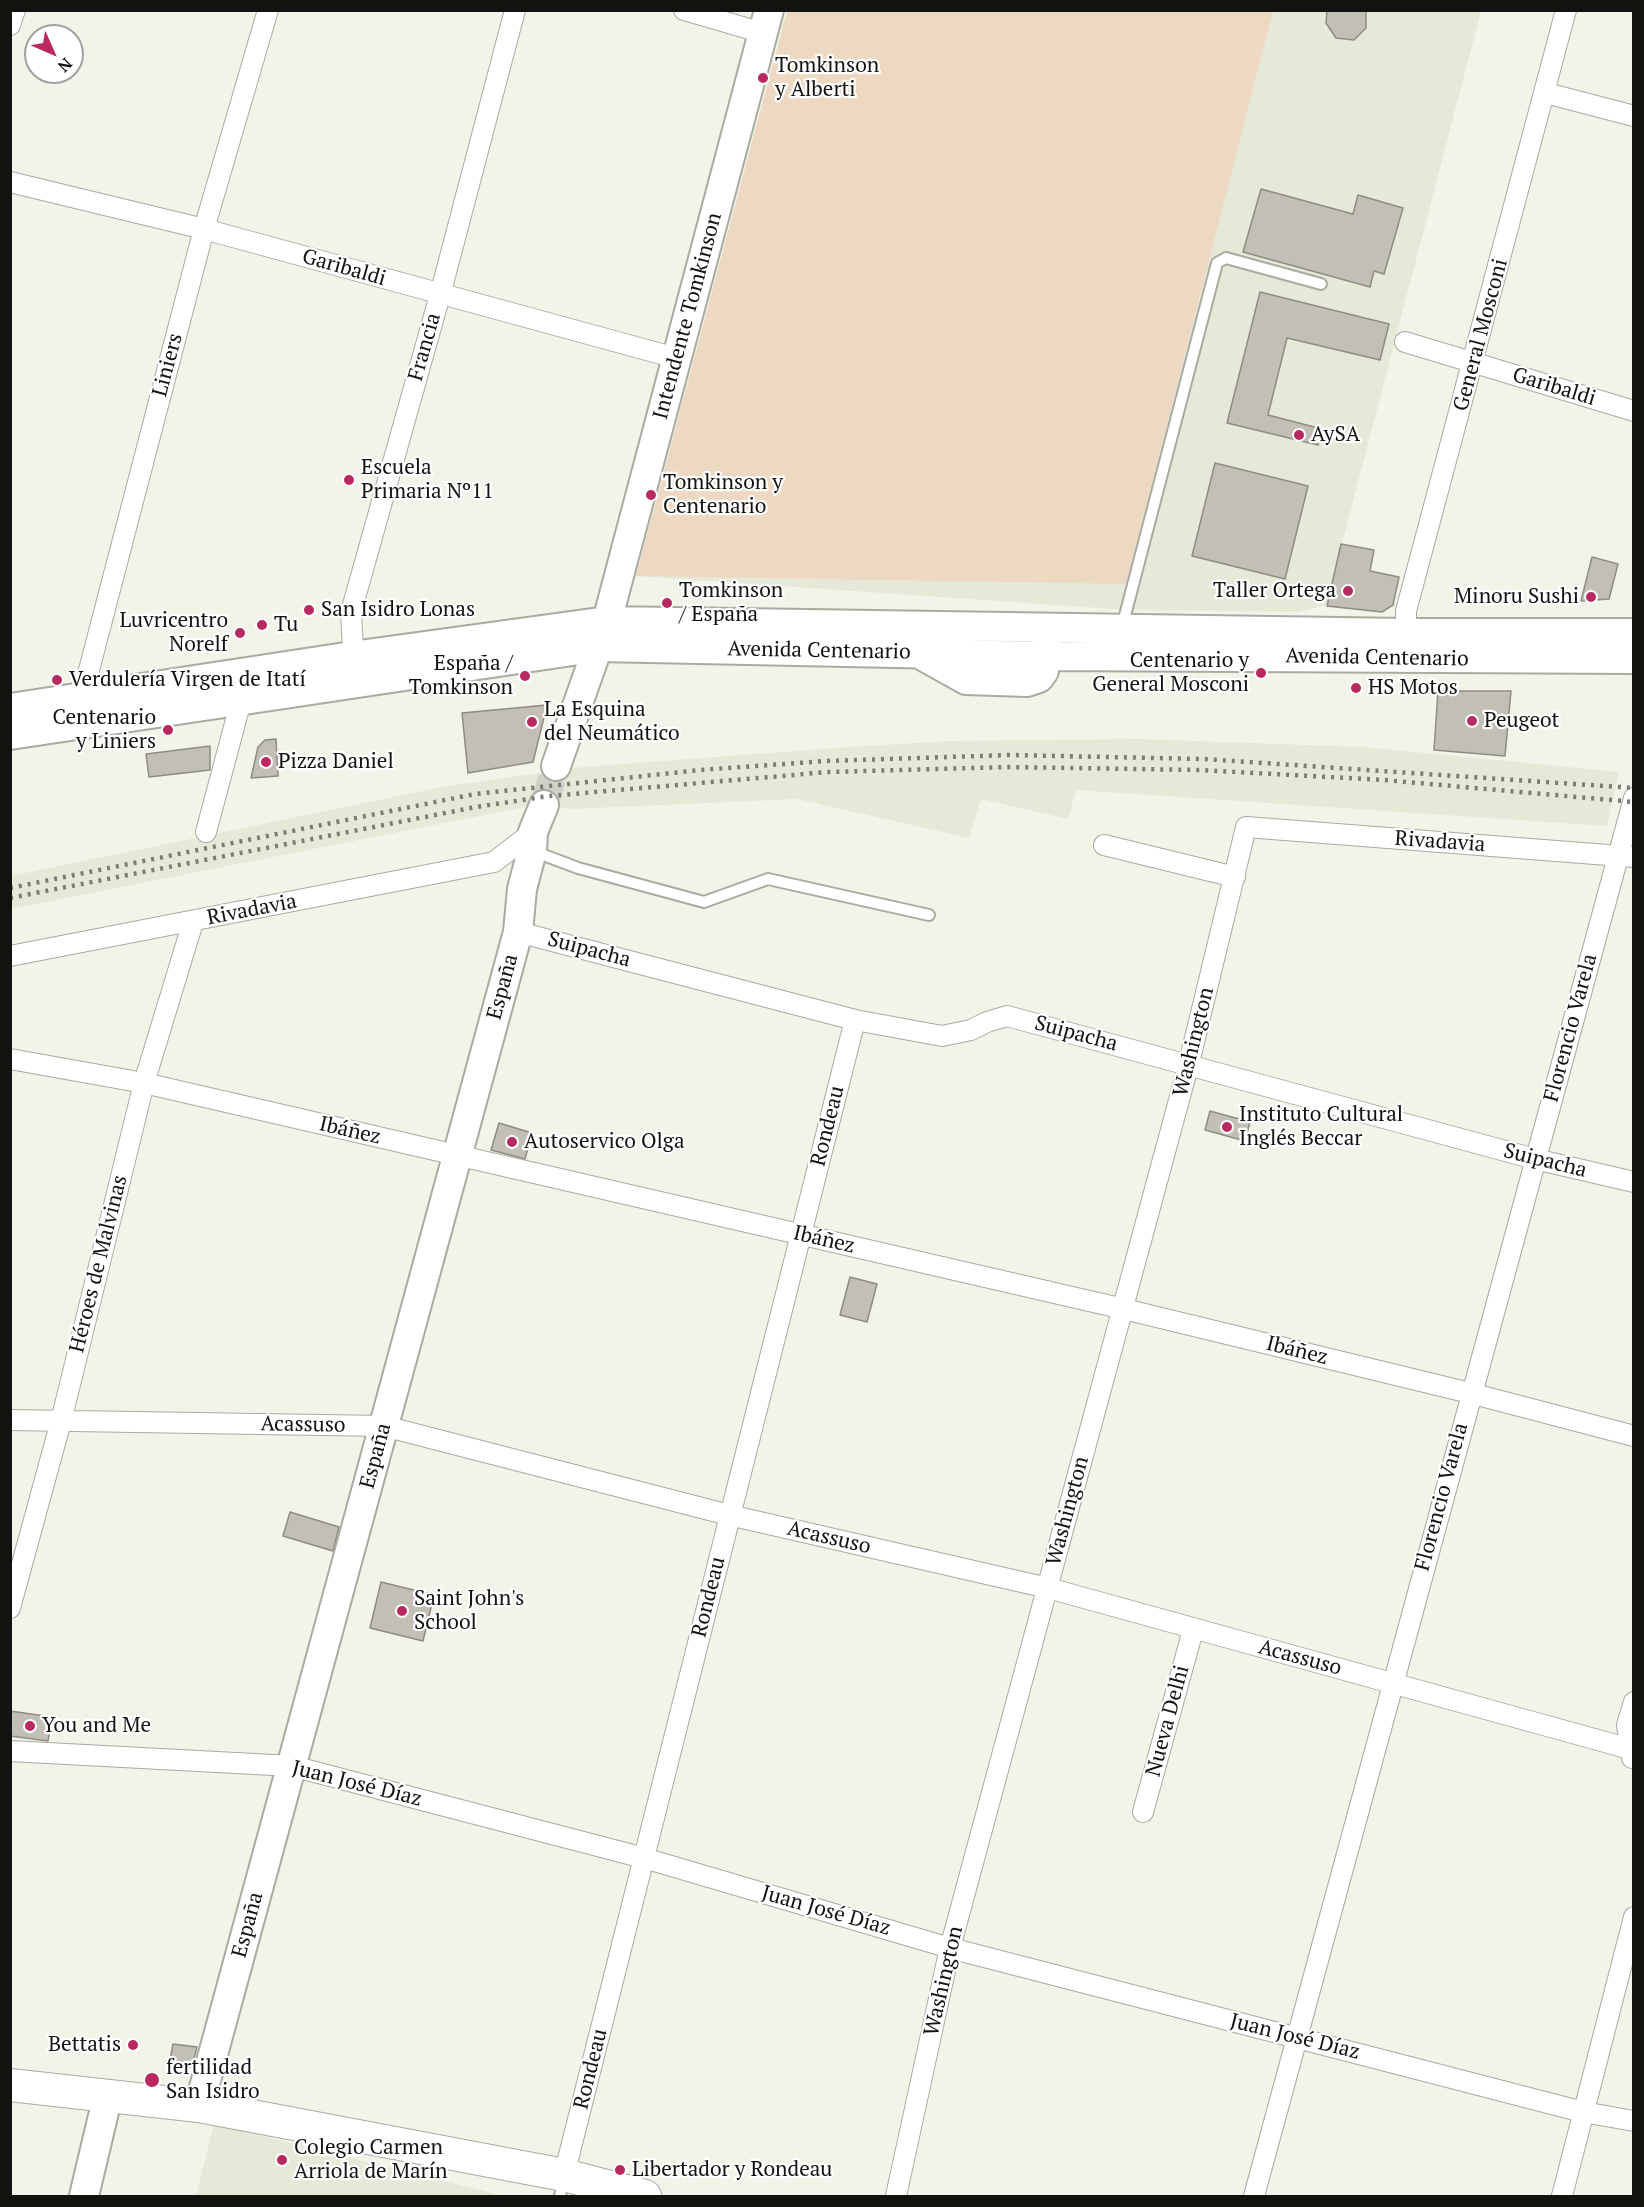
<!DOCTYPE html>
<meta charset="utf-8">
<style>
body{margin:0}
#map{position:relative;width:1644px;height:2207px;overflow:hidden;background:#f2f4ea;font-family:"PT Serif",serif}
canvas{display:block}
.frame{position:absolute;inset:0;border:12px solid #12130f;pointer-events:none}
.north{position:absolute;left:24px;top:24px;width:60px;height:60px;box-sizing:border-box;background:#fff;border:2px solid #a0a19f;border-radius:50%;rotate:135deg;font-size:16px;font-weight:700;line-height:24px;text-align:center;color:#12130f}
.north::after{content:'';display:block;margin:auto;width:21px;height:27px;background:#b82a5f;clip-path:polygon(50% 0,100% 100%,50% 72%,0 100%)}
</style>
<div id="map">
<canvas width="1644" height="2207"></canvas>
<div class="frame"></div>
<div class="north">N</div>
</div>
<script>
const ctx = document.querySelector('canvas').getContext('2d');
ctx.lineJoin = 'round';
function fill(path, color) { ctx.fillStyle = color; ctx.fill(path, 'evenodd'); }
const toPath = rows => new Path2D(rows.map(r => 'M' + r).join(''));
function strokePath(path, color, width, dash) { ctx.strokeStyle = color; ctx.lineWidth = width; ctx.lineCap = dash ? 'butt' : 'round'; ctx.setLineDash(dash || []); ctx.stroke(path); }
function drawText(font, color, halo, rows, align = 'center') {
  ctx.font = font + ' "PT Serif",serif'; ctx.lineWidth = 4.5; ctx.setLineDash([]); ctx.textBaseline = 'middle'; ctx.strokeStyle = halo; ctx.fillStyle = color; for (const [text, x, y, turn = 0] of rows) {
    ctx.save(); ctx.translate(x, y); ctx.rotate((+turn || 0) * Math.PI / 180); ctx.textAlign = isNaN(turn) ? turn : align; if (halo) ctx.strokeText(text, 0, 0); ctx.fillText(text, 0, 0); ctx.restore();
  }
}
const built = toPath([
 [787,11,1481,11,1326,605,1298,612,1128,610,636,576],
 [1140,739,1363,747,1619,772,1607,826,1076,790,1068,819,981,799,969,838,797,799,572,809,535,805,11,909,11,876,447,786,583,767,849,747,949,741],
 [214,2124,504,2196,196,2196]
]);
const green = toPath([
 [787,11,1273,11,1126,584,636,576]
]);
const building = toPath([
 [1327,10,1366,10,1366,28,1354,40,1336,38,1326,23,1327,10],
 [1261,189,1353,214,1358,195,1403,208,1384,274,1374,271,1370,287,1243,252,1261,189],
 [1260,292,1389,324,1380,360,1287,338,1268,415,1322,429,1318,445,1227,423,1260,292],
 [1215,463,1308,486,1285,579,1192,556,1215,463],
 [1341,544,1374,550,1370,571,1399,577,1393,605,1382,612,1327,606,1341,544],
 [1592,557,1618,564,1609,599,1581,601,1592,557],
 [1438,691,1511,691,1505,756,1434,750,1438,691],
 [547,705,533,762,468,773,462,713,547,705],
 [276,739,278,776,251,778,258,747,265,740,276,739],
 [210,746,210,770,149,777,146,754,210,746],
 [1210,1111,1250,1122,1245,1141,1205,1130,1210,1111],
 [499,1123,532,1133,525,1159,491,1150,499,1123],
 [850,1277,877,1284,867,1322,840,1315,850,1277],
 [290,1512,339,1527,333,1551,283,1536,290,1512],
 [381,1582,434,1595,423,1641,370,1628,381,1582],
 [10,1711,52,1717,48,1741,10,1736,10,1711],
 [173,2044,197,2047,192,2066,186,2069,169,2067,173,2044]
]);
const secondaryTunnel = toPath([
 [544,805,556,766]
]);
const lane = toPath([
 [1122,627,1217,263,1226,258,1321,284],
 [533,851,578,868,704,902,768,879,929,915],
 [560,2196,564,2176]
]);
const street = toPath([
 [684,10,763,33],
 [10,25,15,10],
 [1546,93,1634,116],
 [10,182,204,229,676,358],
 [1405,342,1634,411],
 [1406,645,1406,611,1566,10],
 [354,667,351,612,440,295,515,10],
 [91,706,89,670,204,229,268,10],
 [206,832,241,701],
 [1104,845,1235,877],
 [518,932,855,1020,942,1036,971,1030,987,1022,1007,1016,1535,1159,1634,1182],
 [10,956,494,862,533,832],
 [10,1059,144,1083,1124,1309,1470,1393,1634,1436],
 [10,1420,384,1426,729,1515,1048,1588,1634,1750],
 [10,1608,61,1421,144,1083,193,922],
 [10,1751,292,1766,644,1858,950,1948,1583,2112,1634,2121],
 [1632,1758,1627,1725,1634,1702],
 [1143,1812,1193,1630],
 [564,2175,855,1020],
 [896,2196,950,1948,1189,1063,1246,827,1634,857],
 [1254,2196,1634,798],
 [1562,2196,1634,1917]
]);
const secondary = toPath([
 [923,656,966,680,1027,682,1039,678,1044,671,1045,639],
 [10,708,352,656,607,621,1406,633,1634,633],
 [10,735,599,647,1044,656,1634,659],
 [556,766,607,621,769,10],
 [199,2106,518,932,522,889,532,851,533,832,544,805],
 [84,2196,108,2095]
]);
const primary = toPath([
 [10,2085,199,2106,564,2175,645,2196]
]);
const rail = toPath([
 [10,888,475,794,700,770,826,761,1010,755,1204,759,1634,788],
 [10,898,476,807,549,796,828,772,1008,767,1200,770,1384,780,1634,802]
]);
const markers = [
 [763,78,6,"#b82a5f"],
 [1299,435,6,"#b82a5f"],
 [349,480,6,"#b82a5f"],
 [651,495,6,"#b82a5f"],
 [1348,591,6,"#b82a5f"],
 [1591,597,6,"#b82a5f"],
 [667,603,6,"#b82a5f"],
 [309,610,6,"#b82a5f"],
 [262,625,6,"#b82a5f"],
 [240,633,6,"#b82a5f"],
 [1261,673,6,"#b82a5f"],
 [525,676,6,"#b82a5f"],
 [57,680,6,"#b82a5f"],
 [1356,688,6,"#b82a5f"],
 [1472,721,6,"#b82a5f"],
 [532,722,6,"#b82a5f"],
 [168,730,6,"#b82a5f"],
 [266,762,6,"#b82a5f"],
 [1227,1127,6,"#b82a5f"],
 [512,1142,6,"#b82a5f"],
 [402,1611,6,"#b82a5f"],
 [30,1726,6,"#b82a5f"],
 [133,2045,6,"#b82a5f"],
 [152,2080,8,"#b82a5f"],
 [282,2160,6,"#b82a5f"],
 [620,2170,6,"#b82a5f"]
];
const poiNames = [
 ["Tomkinson",775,66],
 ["y Alberti",775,90],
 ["AySA",1311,435],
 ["Escuela",361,468],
 ["Primaria Nº11",361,492],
 ["Tomkinson y",663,483],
 ["Centenario",663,507],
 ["Tomkinson",679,591],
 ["/ España",679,615],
 ["Taller Ortega",1336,591,"right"],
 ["Minoru Sushi",1579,597,"right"],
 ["San Isidro Lonas",321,610],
 ["Luvricentro",228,621,"right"],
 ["Norelf",228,645,"right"],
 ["Tu",274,625],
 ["Centenario y",1249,661,"right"],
 ["General Mosconi",1249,685,"right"],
 ["España /",513,664,"right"],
 ["Tomkinson",513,688,"right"],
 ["Verdulería Virgen de Itatí",69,680],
 ["HS Motos",1368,688],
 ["La Esquina",544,710],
 ["del Neumático",544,734],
 ["Centenario",156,718,"right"],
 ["y Liniers",156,742,"right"],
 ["Peugeot",1484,721],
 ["Pizza Daniel",278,762],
 ["Instituto Cultural",1239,1115],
 ["Inglés Beccar",1239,1139],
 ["Autoservico Olga",524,1142],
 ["Saint John's",414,1599],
 ["School",414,1623],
 ["You and Me",42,1726],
 ["Bettatis",121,2045,"right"],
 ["fertilidad",166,2068],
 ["San Isidro",166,2092],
 ["Colegio Carmen",294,2148],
 ["Arriola de Marín",294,2172],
 ["Libertador y Rondeau",632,2170]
];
const streetNames = [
 ["Garibaldi",344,268,16],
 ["Intendente Tomkinson",688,316,-75],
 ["General Mosconi",1481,335,-75],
 ["Francia",425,347,-74],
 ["Liniers",168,365,-75],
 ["Garibaldi",1554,387,17],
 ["Avenida Centenario",819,651,1],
 ["Avenida Centenario",1377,658,1],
 ["Rivadavia",1440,842,4],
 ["Rivadavia",252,910,-11],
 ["Suipacha",589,950,15],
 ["España",503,987,-75],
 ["Florencio Varela",1571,1028,-75],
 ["Suipacha",1076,1034,15],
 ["Washington",1194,1042,-76],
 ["Rondeau",828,1126,-76],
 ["Ibáñez",350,1131,13],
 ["Suipacha",1545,1161,14],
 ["Ibáñez",824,1240,13],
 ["Héroes de Malvinas",99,1264,-76],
 ["Ibáñez",1297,1351,14],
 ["Acassuso",303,1425,1],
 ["España",376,1456,-75],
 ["Florencio Varela",1442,1497,-75],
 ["Washington",1068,1511,-75],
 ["Acassuso",829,1538,13],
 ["Rondeau",709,1597,-76],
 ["Acassuso",1300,1658,15],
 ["Nueva Delhi",1168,1721,-75],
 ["Juan José Díaz",357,1784,14],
 ["Juan José Díaz",826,1911,16],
 ["España",248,1925,-75],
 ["Washington",944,1981,-77],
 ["Juan José Díaz",1295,2037,14],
 ["Rondeau",591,2069,-76]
];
fill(built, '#e6e9d8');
fill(green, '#edd9c2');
fill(building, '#c2bfb6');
strokePath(building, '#8f8c83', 1.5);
strokePath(secondaryTunnel, '#d0d2c9', 28, [28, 14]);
strokePath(lane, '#a9aba1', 14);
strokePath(street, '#a9aba1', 22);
strokePath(secondary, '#a9aba1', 32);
strokePath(primary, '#a9aba1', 34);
strokePath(lane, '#fff', 10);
strokePath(street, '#fff', 20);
strokePath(secondary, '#fff', 28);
strokePath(primary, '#fff', 32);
strokePath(rail, '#7a7c75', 4.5, [3, 6]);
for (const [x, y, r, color] of markers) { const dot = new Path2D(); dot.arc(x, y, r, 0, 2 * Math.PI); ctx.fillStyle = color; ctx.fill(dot); strokePath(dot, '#fff', 2); }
drawText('21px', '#12130f', '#fff', poiNames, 'left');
drawText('21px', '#12130f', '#fff', streetNames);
</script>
